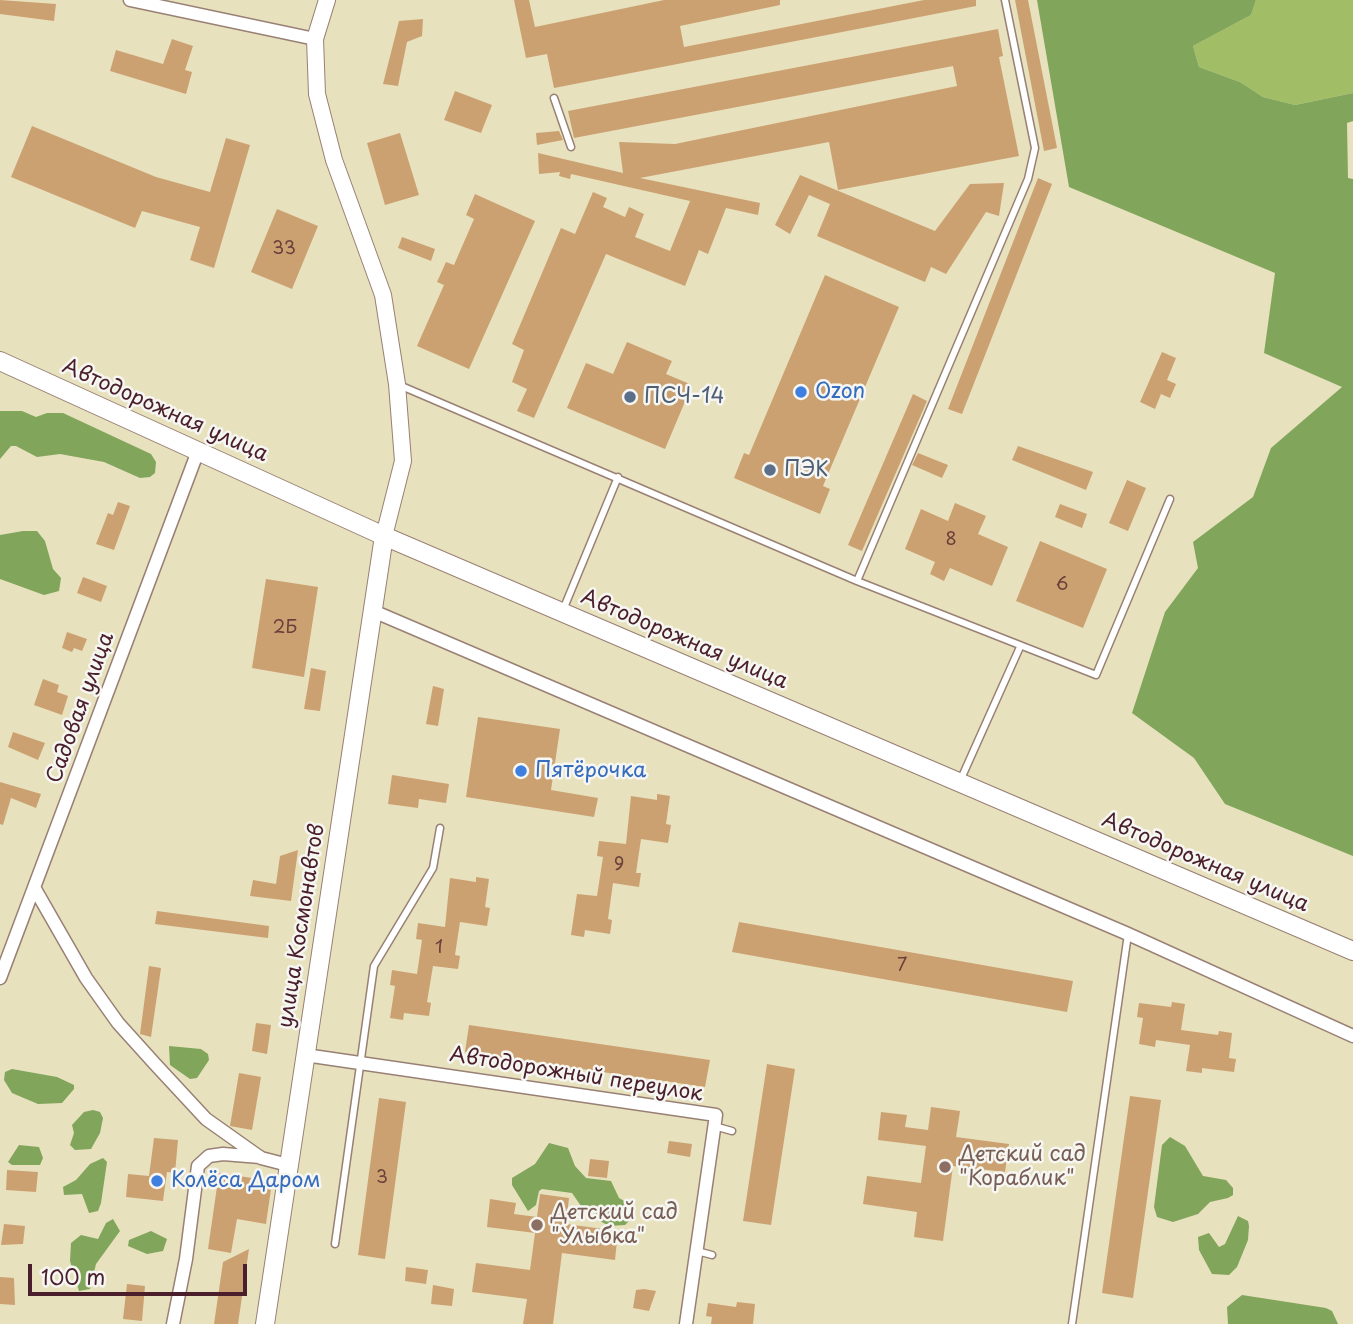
<!DOCTYPE html>
<meta charset="utf-8">
<style>
body{margin:0}
#map{position:relative;width:1353px;height:1324px;overflow:hidden;background:#e8e1be;font-family:"Playpen Sans",sans-serif}
canvas{display:block}
.scale{position:absolute;left:28px;top:1264px;width:219px;height:32px;box-sizing:border-box;border:4px solid #4a1f2b;border-top:0;padding-left:9px;font-size:21px;line-height:24px;white-space:nowrap;color:#4a1f2b;-webkit-text-stroke:5px #f6f6f2;paint-order:stroke}
</style>
<div id="map">
<canvas width="1353" height="1324"></canvas>
<div class="scale">100 m</div>
</div>
<script>
const ctx = document.querySelector('canvas').getContext('2d');
ctx.lineJoin = 'round';
function fill(path, color) { ctx.fillStyle = color; ctx.fill(path, 'evenodd'); }
const toPath = rows => new Path2D(rows.map(r => 'M' + r).join(''));
function strokePath(path, color, width, dash) { ctx.strokeStyle = color; ctx.lineWidth = width; ctx.lineCap = dash ? 'butt' : 'round'; ctx.setLineDash(dash || []); ctx.stroke(path); }
function drawText(font, color, halo, rows, align = 'center') {
  ctx.font = font + ' "Playpen Sans",sans-serif'; ctx.lineWidth = 5; ctx.setLineDash([]); ctx.textBaseline = 'middle'; ctx.strokeStyle = halo; ctx.fillStyle = color; for (const [text, x, y, turn = 0] of rows) {
    ctx.save(); ctx.translate(x, y); ctx.rotate((+turn || 0) * Math.PI / 180); ctx.textAlign = isNaN(turn) ? turn : align; if (halo) ctx.strokeText(text, 0, 0); ctx.fillText(text, 0, 0); ctx.restore();
  }
}
const green = toPath([
 [1256,0,1353,0,1353,93,1295,105,1263,97,1240,82,1199,67,1193,46,1251,15]
]);
const forest = toPath([
 [1037,0,1256,0,1251,15,1193,46,1199,67,1240,82,1263,97,1295,105,1353,93,1353,121,1347,123,1348,178,1353,179,1353,856,1225,804,1194,758,1132,713,1165,612,1198,568,1193,542,1253,497,1271,448,1342,387,1264,353,1275,273,1069,187],
 [0,411,22,411,36,417,47,413,63,413,151,454,156,462,155,473,150,477,140,478,104,462,60,454,37,457,16,446,11,446,0,459],
 [23,531,37,531,45,541,53,569,61,578,59,591,44,595,0,579,0,535],
 [169,1046,201,1049,208,1054,209,1060,197,1078,190,1079,170,1065],
 [12,1069,57,1077,74,1085,74,1089,62,1103,38,1104,12,1093,4,1080,5,1072],
 [93,1110,100,1112,103,1118,100,1133,91,1149,75,1150,70,1145,74,1133,72,1125,84,1112],
 [1170,1137,1185,1146,1203,1176,1226,1180,1233,1188,1233,1195,1228,1198,1210,1202,1198,1214,1173,1222,1157,1217,1154,1207,1162,1145],
 [549,1143,568,1148,575,1166,586,1178,611,1181,619,1198,631,1205,629,1221,625,1225,609,1226,600,1221,594,1212,581,1206,572,1193,542,1189,539,1191,536,1205,528,1211,512,1185,512,1178,535,1164],
 [19,1145,39,1147,43,1158,40,1165,12,1165,8,1162],
 [103,1158,107,1162,101,1203,98,1211,89,1213,82,1194,64,1195,63,1187,76,1180,90,1164],
 [1238,1216,1248,1221,1249,1226,1248,1240,1237,1267,1229,1275,1212,1274,1199,1250,1198,1237,1209,1233,1219,1247,1225,1244],
 [113,1219,120,1231,96,1264,90,1289,79,1291,70,1261,71,1243,81,1235,98,1239,106,1223],
 [151,1231,167,1239,163,1251,147,1254,128,1246,129,1240],
 [1242,1295,1326,1308,1332,1311,1338,1324,1228,1324,1227,1307]
]);
const building = toPath([
 [0,0,56,4,54,21,0,14],
 [514,0,529,0,535,27,664,0,780,0,780,5,680,26,684,47,924,0,976,0,976,6,554,88,547,54,526,58],
 [1015,0,1028,0,1057,148,1044,151],
 [423,19,422,36,407,42,398,86,383,84,399,21],
 [998,29,1003,56,999,57,1019,156,838,190,829,142,640,178,760,203,758,215,726,208,708,254,699,250,685,286,606,254,534,418,517,411,527,389,512,382,524,350,512,344,561,228,575,234,593,192,607,198,603,207,625,217,629,207,644,214,635,237,670,251,690,201,571,174,570,179,559,176,560,172,539,174,538,153,623,173,619,142,675,144,957,86,953,66,574,138,568,111],
 [172,39,193,46,185,70,192,72,186,94,110,71,116,50,163,64],
 [455,91,492,105,481,133,444,120],
 [32,126,156,177,210,192,226,138,250,145,214,268,190,260,200,227,142,211,135,228,11,177],
 [559,131,563,140,537,145,536,133],
 [400,133,419,195,385,205,367,143],
 [800,175,935,231,970,184,1004,183,999,216,986,212,946,274,931,267,925,282,817,236,830,204,809,195,790,234,775,225],
 [1038,178,1052,184,962,414,948,409],
 [475,194,535,221,469,369,417,346,444,285,437,282,446,262,454,265,474,219,466,215],
 [277,209,318,226,292,289,251,272],
 [402,237,435,249,431,261,398,248],
 [825,275,899,307,823,486,830,489,820,514,734,478,744,453,749,455],
 [627,342,672,361,666,374,692,385,665,449,567,408,586,363,613,374],
 [1162,352,1176,358,1167,380,1176,384,1170,398,1161,394,1155,409,1140,402],
 [913,394,927,401,862,551,848,545],
 [1018,446,1093,472,1086,490,1012,460],
 [918,453,948,465,942,478,912,465],
 [1127,480,1146,488,1128,531,1109,523],
 [118,502,130,506,114,550,96,544,108,513,113,515],
 [955,503,986,516,978,534,1008,547,992,586,950,568,944,581,930,574,935,562,905,549,921,509,948,521],
 [1060,504,1087,514,1082,528,1055,517],
 [1040,541,1107,569,1083,628,1016,601],
 [83,577,107,586,101,602,77,593],
 [266,579,318,587,304,677,252,668],
 [67,632,87,639,82,651,74,648,72,652,62,648],
 [311,668,326,671,320,711,304,709],
 [43,679,59,685,57,692,68,696,62,715,34,705],
 [433,686,444,689,438,726,426,724],
 [478,717,560,729,551,790,598,798,594,817,466,797],
 [13,732,45,743,38,760,8,747],
 [392,775,449,784,446,803,419,799,418,808,388,804],
 [0,782,41,794,36,808,11,798,3,825,0,824],
 [657,794,670,796,666,824,671,825,668,843,641,839,636,873,641,873,639,887,613,883,608,919,612,920,610,934,585,930,584,937,571,935,577,894,597,896,603,857,597,856,599,841,626,844,631,796,657,800],
 [298,850,291,901,250,896,253,880,276,884,280,856],
 [476,877,489,879,485,907,490,908,487,926,460,922,455,955,460,956,458,969,433,966,427,1002,431,1003,429,1016,404,1013,403,1020,390,1018,395,986,390,985,392,970,417,974,422,940,416,939,418,923,445,927,450,878,476,882],
 [157,911,269,926,268,938,155,924],
 [739,922,1073,981,1067,1012,732,952],
 [149,966,161,968,151,1037,140,1034],
 [1172,1002,1185,1004,1181,1030,1218,1035,1219,1031,1232,1033,1229,1058,1236,1059,1234,1072,1202,1068,1202,1073,1186,1071,1190,1045,1156,1040,1155,1047,1139,1044,1143,1018,1137,1017,1139,1003,1171,1007],
 [256,1023,271,1025,267,1054,252,1051],
 [469,1025,710,1060,705,1087,465,1052],
 [767,1064,795,1069,771,1225,743,1221],
 [239,1073,261,1077,252,1130,230,1126],
 [1130,1096,1161,1100,1133,1298,1102,1293],
 [379,1098,406,1102,385,1259,358,1255],
 [931,1107,960,1111,956,1137,1009,1144,1005,1172,953,1166,943,1241,914,1237,917,1212,863,1204,867,1176,921,1183,926,1146,878,1140,881,1112,907,1115,905,1127,928,1130],
 [154,1138,178,1140,175,1173,167,1172,163,1201,126,1197,128,1174,149,1176],
 [669,1141,692,1144,690,1157,667,1153],
 [590,1159,609,1161,607,1178,588,1176],
 [7,1170,38,1172,36,1192,6,1190],
 [219,1173,252,1178,251,1186,271,1189,266,1224,237,1219,231,1253,208,1249],
 [540,1194,569,1198,566,1224,618,1231,615,1260,562,1253,553,1324,523,1324,527,1299,472,1292,476,1263,530,1270,535,1233,487,1227,490,1199,516,1203,514,1214,537,1217],
 [4,1224,25,1226,23,1244,1,1245],
 [249,1249,238,1324,214,1324,223,1262],
 [406,1267,428,1270,426,1284,405,1281],
 [0,1277,14,1278,15,1305,0,1304],
 [127,1284,145,1286,142,1321,123,1319],
 [433,1285,454,1289,452,1306,431,1304],
 [644,1289,656,1291,649,1311,633,1308,636,1290],
 [737,1302,755,1304,753,1324,711,1324,712,1317,706,1316,708,1303,736,1307]
]);
const service = toPath([
 [554,98,571,147],
 [399,385,857,581,1096,675,1170,499],
 [857,581,1028,179,1035,148,1005,0],
 [563,610,618,477],
 [960,781,1020,647],
 [714,1126,732,1131],
 [335,1244,374,966,433,868,440,828],
 [697,1251,712,1255],
 [1072,1324,1128,934]
]);
const minor = toPath([
 [130,0,315,39],
 [373,611,1128,934,1353,1036],
 [35,889,86,978,118,1023,155,1064,206,1119,261,1158,288,1165],
 [0,978,198,451],
 [305,1055,716,1115,686,1324],
 [173,1324,186,1259,198,1166,209,1156,223,1154,260,1157]
]);
const tertiary = toPath([
 [327,0,315,39,317,94,334,160,383,295,397,384,403,461,384,536]
]);
const secondary = toPath([
 [0,361,384,536,1353,951],
 [265,1324,384,536]
]);
const markers = [
 [801,392,7,"#3f7fe0"],
 [630,397,7,"#5c6f8a"],
 [770,470,7,"#5c6f8a"],
 [521,771,7,"#3f7fe0"],
 [945,1167,7,"#8d6e63"],
 [157,1181,7,"#3f7fe0"],
 [537,1225,7,"#8d6e63"]
];
const numberNames = [
 ["33",284,249],
 ["8",951,540],
 ["6",1062,585],
 ["2Б",285,628],
 ["9",619,865],
 ["1",439,948],
 ["7",902,966],
 ["3",382,1178]
];
const shopNames = [
 ["Ozon",815,392],
 ["Пятёрочка",535,771],
 ["Колёса Даром",171,1181]
];
const serviceNames = [
 ["ПСЧ-14",644,397],
 ["ПЭК",784,470]
];
const streetNames = [
 ["Автодорожная улица",165,411,24],
 ["Автодорожная улица",684,640,23],
 ["Садовая улица",81,708,-70],
 ["Автодорожная улица",1205,863,23],
 ["улица Космонавтов",302,926,-81],
 ["Автодорожный переулок",576,1075,9]
];
const educationNames = [
 ["Детский сад",959,1155],
 ["\"Кораблик\"",959,1179],
 ["Детский сад",551,1213],
 ["\"Улыбка\"",551,1237]
];
fill(green, '#a1be66');
fill(forest, '#80a55b');
fill(building, '#cca171');
strokePath(service, '#998074', 9);
strokePath(minor, '#998074', 15);
strokePath(tertiary, '#998074', 18);
strokePath(secondary, '#998074', 20);
strokePath(service, '#fff', 6);
strokePath(minor, '#fff', 12);
strokePath(tertiary, '#fff', 16);
strokePath(secondary, '#fff', 18);
for (const [x, y, r, color] of markers) { const dot = new Path2D(); dot.arc(x, y, r, 0, 2 * Math.PI); ctx.fillStyle = color; ctx.fill(dot); strokePath(dot, '#f6f6f2', 2.5); }
drawText('18px', '#6a403c', null, numberNames);
drawText('21px', '#366cbe', '#f6f6f2', shopNames, 'left');
drawText('21px', '#4e5e75', '#f6f6f2', serviceNames, 'left');
drawText('21px', '#4a1f2b', '#f6f6f2', streetNames);
drawText('21px', '#785e54', '#f6f6f2', educationNames, 'left');
</script>
